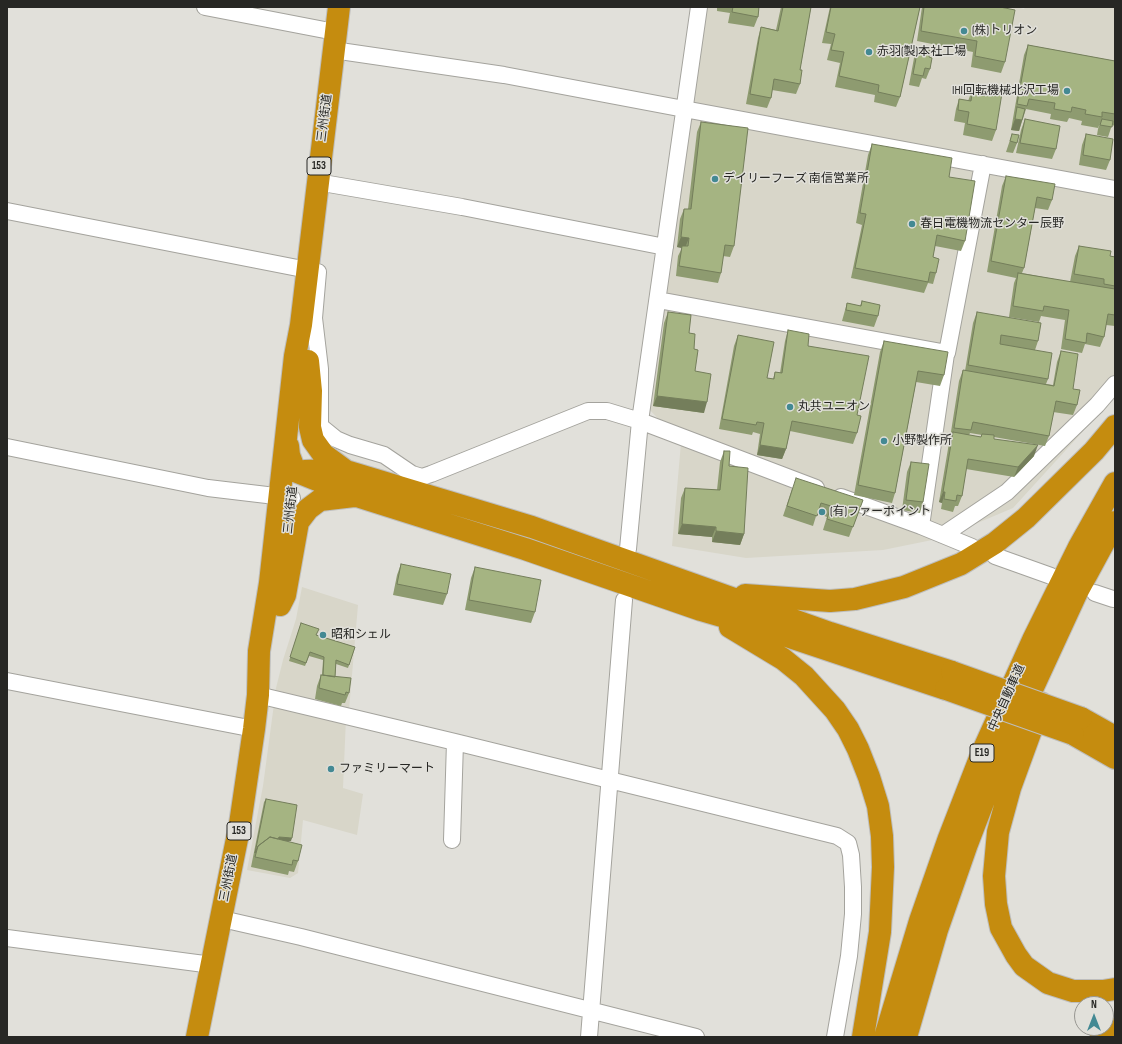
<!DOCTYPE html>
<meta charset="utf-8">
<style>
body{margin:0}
#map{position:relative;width:1122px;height:1044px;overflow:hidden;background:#e1e0da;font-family:"Sofia Sans Condensed",sans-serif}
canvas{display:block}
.frame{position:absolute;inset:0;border:8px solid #272724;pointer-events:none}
.north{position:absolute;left:1074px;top:996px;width:40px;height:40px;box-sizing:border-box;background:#e1e0da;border:1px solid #979691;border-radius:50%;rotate:0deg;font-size:11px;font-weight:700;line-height:16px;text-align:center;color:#272724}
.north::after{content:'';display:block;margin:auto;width:14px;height:18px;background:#438993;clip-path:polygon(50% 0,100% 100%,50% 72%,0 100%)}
</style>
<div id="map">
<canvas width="1122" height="1044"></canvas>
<div class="frame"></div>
<div class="north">N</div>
</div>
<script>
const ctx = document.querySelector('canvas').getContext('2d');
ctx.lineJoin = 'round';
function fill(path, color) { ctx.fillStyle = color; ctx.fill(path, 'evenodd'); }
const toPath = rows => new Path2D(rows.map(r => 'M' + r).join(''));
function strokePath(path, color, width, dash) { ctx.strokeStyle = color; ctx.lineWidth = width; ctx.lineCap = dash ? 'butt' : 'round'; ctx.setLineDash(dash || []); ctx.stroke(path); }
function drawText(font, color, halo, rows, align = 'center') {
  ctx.font = font + ' "Sofia Sans Condensed","Noto Sans JP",sans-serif'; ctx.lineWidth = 3; ctx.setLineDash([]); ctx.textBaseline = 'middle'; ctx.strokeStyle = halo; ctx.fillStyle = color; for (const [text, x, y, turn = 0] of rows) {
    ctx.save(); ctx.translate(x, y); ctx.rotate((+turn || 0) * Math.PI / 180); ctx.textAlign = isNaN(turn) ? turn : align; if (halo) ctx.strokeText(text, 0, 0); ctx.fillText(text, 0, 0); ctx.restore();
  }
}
const built = toPath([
 [705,7,1016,7,1024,9,1025,7,1115,7,1115,395,1086,428,1013,508,942,538,883,550,746,558,672,546,681,443,649,409],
 [302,587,358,605,349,710,275,692,283,660,296,619],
 [274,704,346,718,343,788,363,794,357,835,303,820,298,873,290,878,247,870,263,786]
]);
const minor = toPath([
 [205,7,335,32],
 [333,50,504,75,684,109,1115,189],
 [317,182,462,207,665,247],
 [7,211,318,272,314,318,320,369,320,426,336,439,350,445,384,455,412,474,422,477,431,474,588,411,607,411,640,421,816,488],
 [658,300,947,353,983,164],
 [946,354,921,526,972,547],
 [7,447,208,488,292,498],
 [841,497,921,526],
 [943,535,1007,492,1097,405,1115,384],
 [628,549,640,421,699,7],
 [995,556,1051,576],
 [1095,593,1113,599],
 [7,681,254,729],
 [258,695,455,742,837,836,848,843,851,855,853,887,853,914,849,956,835,1037],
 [452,840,455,742],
 [222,919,301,937,696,1037],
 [7,938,212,965],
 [589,1037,624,600]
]);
const highway = toPath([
 [308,361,311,391,310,427,313,440,323,454,346,471],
 [288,446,289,455,295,471,357,496,525,549,701,610,766,629,946,689],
 [305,471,328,470,346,471,532,527,830,633,952,672],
 [745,595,830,601,855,599,904,587,961,564,995,543,1026,518,1094,451,1115,426],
 [280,605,285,595,298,522,308,509,320,500,354,496],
 [730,627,783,659,804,676,835,710,848,729,858,749,869,777,878,806,882,836,883,867,880,932,863,1037],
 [1041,703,1010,788,998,832,994,876,996,904,1001,928,1016,955,1024,966,1048,983,1073,991,1103,991,1115,989],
 [1081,718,1115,737],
 [1073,734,1115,758],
 [197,1037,240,824,254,729,258,695,259,651,270,583,295,356,301,325,339,7],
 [885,1037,920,921,949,838,982,753,1033,640,1079,547,1115,483],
 [906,1037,937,930,967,844,999,761,1077,592,1115,522],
 [1101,1037,1115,1029]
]);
const highwayBridge = toPath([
 [952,672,1081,718],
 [946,689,1073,734]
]);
const wall = toPath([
 [717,7,759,7,758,17,754,27,728,23,730,13,717,11],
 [781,7,811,7,800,70,800,84,796,94,772,90,771,98,767,108,746,104,758,38,761,27,776,30],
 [830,7,920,7,900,97,896,107,874,102,875,95,835,87,840,63,827,60,831,44,822,43],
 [922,7,1000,7,1005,62,1001,73,971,67,973,52,917,41],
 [1028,45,1115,61,1115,126,1112,125,1108,137,1097,135,1098,129,1100,123,1098,128,1081,125,1082,121,1069,118,1067,122,1050,119,1051,114,1026,109,1019,131,1011,130,1024,55],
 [918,48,929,57,930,69,926,79,922,78,919,87,909,85,914,58],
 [973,88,996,130,992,141,963,135,965,123,954,121,956,109,959,99,968,101],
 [1025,119,1056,149,1052,159,1016,153,1021,130],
 [701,122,734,246,730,257,723,256,721,273,718,283,676,276,678,256,682,248,677,247,680,219,684,209,688,209,697,132],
 [1012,134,1017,143,1013,153,1006,152],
 [1086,134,1110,160,1106,170,1079,165,1082,145],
 [872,144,949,177,965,241,961,251,935,246,933,257,936,273,933,284,928,283,924,293,851,278,862,225,856,223,868,155],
 [1006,176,1052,200,1048,210,1035,208,1024,268,1022,273,1070,282,1075,256,1079,246,1110,256,1115,257,1115,326,1106,325,1104,337,1100,347,1085,344,1082,353,1061,349,1065,320,1041,316,1039,322,1009,317,1014,283,1016,278,987,272,1002,186],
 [862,301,878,316,874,327,842,321,847,303,860,306],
 [668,312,689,333,694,349,695,371,704,413,653,406,664,323],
 [977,312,1038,341,1035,350,1048,379,1046,384,1053,385,1057,362,1061,351,1077,405,1073,415,1053,412,1049,436,1045,446,994,437,994,439,1034,456,1014,477,966,469,962,496,958,506,955,506,953,512,941,509,942,503,939,502,949,443,951,438,950,438,959,381,963,370,965,371,973,323],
 [970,433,982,435,981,437,969,435],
 [788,330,808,346,857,415,857,433,853,444,790,431,786,449,782,459,757,455,760,434,753,432,752,435,719,429,734,346,738,335,767,378,773,379,775,372,780,373,785,341],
 [884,341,944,375,940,386,916,382,895,493,892,503,854,495,880,352],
 [724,451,729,466,744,534,740,545,712,542,712,537,678,534,681,498,685,488,717,490,720,462],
 [911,462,923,502,920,513,902,510,907,472],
 [792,489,863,500,849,537,823,530,827,517,817,513,813,526,783,516],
 [401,564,447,594,443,605,393,595,397,575],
 [475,567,535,612,531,623,465,610,471,578],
 [301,623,316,635,355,647,348,668,336,664,335,677,349,693,345,703,342,703,341,706,315,699,317,686,321,675,322,675,323,660,309,656,305,666,289,661],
 [266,799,291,841,284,841,298,861,294,872,289,871,288,875,251,867,264,802]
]);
const shadedWall = toPath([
 [1015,119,1022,120,1019,131,1011,130],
 [681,237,689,238,685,248,682,246,682,248,677,247],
 [657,396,707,402,704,413,653,406],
 [760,445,786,449,782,459,757,455],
 [1038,445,1034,456,1014,477,1018,467],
 [943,492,945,492,942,503,939,502],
 [682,524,716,527,712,537,678,534],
 [716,531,744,534,740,545,712,542],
 [279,837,292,838,291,841,278,841]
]);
const building = toPath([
 [733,7,759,7,758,17,732,12,733,7],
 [783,7,811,7,800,70,802,70,800,84,774,79,771,98,750,94,761,27,778,31,783,7],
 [831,7,920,7,900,97,878,92,879,85,839,76,844,52,831,50,835,34,826,32,831,7],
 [924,7,1000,7,1015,10,1005,62,975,56,977,41,921,31,924,7],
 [1028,45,1115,61,1115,114,1102,112,1102,117,1085,114,1086,110,1072,107,1071,112,1054,109,1055,103,1029,99,1027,106,1017,104,1028,45],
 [918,48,930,50,929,57,932,58,930,69,925,68,923,76,913,74,918,48],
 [973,88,1002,93,996,130,967,124,969,112,958,110,959,99,971,101,973,88],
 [1017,107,1025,109,1022,120,1015,119,1017,107],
 [1025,119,1060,126,1056,149,1020,143,1025,119],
 [1102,119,1113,121,1112,127,1100,125,1102,119],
 [701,122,748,128,734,246,725,245,721,273,679,266,682,246,688,246,689,238,681,237,684,209,691,209,701,122],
 [1012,134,1019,135,1017,143,1010,141,1012,134],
 [1086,134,1113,139,1110,160,1083,155,1086,134],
 [872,144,952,158,949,177,975,181,965,241,937,235,933,257,939,259,936,273,930,272,928,282,855,268,866,214,860,213,872,144],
 [1006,176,1055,184,1052,200,1037,197,1024,268,991,261,1006,176],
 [1079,246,1111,251,1110,256,1115,257,1115,286,1104,284,1104,279,1074,274,1079,246],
 [1018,273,1115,289,1115,315,1108,314,1104,337,1087,333,1086,343,1065,339,1069,310,1044,306,1043,311,1013,306,1018,273],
 [862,301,880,305,878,316,846,310,847,303,861,306,862,301],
 [668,312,691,315,689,333,695,334,694,349,698,350,695,371,711,374,707,402,657,396,668,312],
 [977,312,1041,323,1038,341,1001,335,1000,344,1052,353,1048,379,968,365,977,312],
 [788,330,809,334,808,346,869,356,857,415,861,416,857,433,792,421,786,449,760,445,764,423,757,422,756,425,722,419,738,335,774,342,767,378,774,379,775,372,782,373,788,330],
 [884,341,948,352,944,375,918,371,895,493,858,485,884,341],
 [1061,351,1078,354,1073,389,1080,390,1077,405,1056,401,1049,436,973,422,971,430,954,428,963,370,1054,386,1061,351],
 [953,432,981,437,982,434,994,435,994,439,1038,445,1018,467,968,459,962,496,957,495,956,501,944,499,945,492,943,492,953,432],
 [724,451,730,451,729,466,748,468,744,534,716,531,716,527,682,524,685,488,720,490,724,451],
 [911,462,929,464,923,502,906,500,911,462],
 [796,478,863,500,853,527,827,519,831,506,821,503,817,516,787,506,796,478],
 [401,564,451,574,447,594,397,584,401,564],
 [475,567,541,580,535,612,469,600,475,567],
 [301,623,319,629,316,635,355,647,349,665,336,660,335,677,323,675,324,657,310,652,306,663,290,657,301,623],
 [321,675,351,678,349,693,346,692,345,695,319,688,321,675],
 [266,799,297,805,292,838,279,837,278,839,270,837,258,846,255,853,266,799],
 [270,837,302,845,298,861,293,860,292,865,255,857,258,846,270,837]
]);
const markers = [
 [964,31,4,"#438993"],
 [869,52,4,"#438993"],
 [1067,91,4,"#438993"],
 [715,179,4,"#438993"],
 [912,224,4,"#438993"],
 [790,407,4,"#438993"],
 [884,441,4,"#438993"],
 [822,512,4,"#438993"],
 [323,635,4,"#438993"],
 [331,769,4,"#438993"]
];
const shields = [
 [319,166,24],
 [982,753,24],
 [239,831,24]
];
const shieldNames = [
 ["153",319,166],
 ["E19",982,753],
 ["153",239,831]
];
const poiNames = [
 ["(株)トリオン",972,31],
 ["赤羽(製)本社工場",877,52],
 ["IHI回転機械北沢工場",1059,91,"right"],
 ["デイリーフーズ 南信営業所",723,179],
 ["春日電機物流センター辰野",920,224],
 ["丸共ユニオン",798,407],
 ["小野製作所",892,441],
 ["(有)ファーポイント",830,512],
 ["昭和シェル",331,635],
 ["ファミリーマート",339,769]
];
const streetNames = [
 ["三州街道",325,118,-83],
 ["三州街道",291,510,-84],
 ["中央自動車道",1007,698,-66],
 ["三州街道",229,878,-79]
];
fill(built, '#d8d6c9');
strokePath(minor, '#a4a39d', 18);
strokePath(highway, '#bebebd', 24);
strokePath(minor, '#fff', 16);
strokePath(highway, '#c58c0f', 22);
strokePath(highwayBridge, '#bebebd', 24, []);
strokePath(highwayBridge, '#c58c0f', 22);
fill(wall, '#8e9b70');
fill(shadedWall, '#747e5b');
fill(building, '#a5b482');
strokePath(building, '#747e5b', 1);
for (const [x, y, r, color] of markers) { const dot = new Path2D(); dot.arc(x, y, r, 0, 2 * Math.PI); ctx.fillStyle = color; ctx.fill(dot); strokePath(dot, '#e1e0da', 1.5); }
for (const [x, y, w] of shields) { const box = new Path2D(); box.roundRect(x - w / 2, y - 9, w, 18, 3); ctx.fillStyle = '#e1e0da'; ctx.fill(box); strokePath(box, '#272724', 1); }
drawText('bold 11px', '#272724', null, shieldNames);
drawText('12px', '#272724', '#e1e0da', poiNames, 'left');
drawText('12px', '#272724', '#e1e0da', streetNames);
</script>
